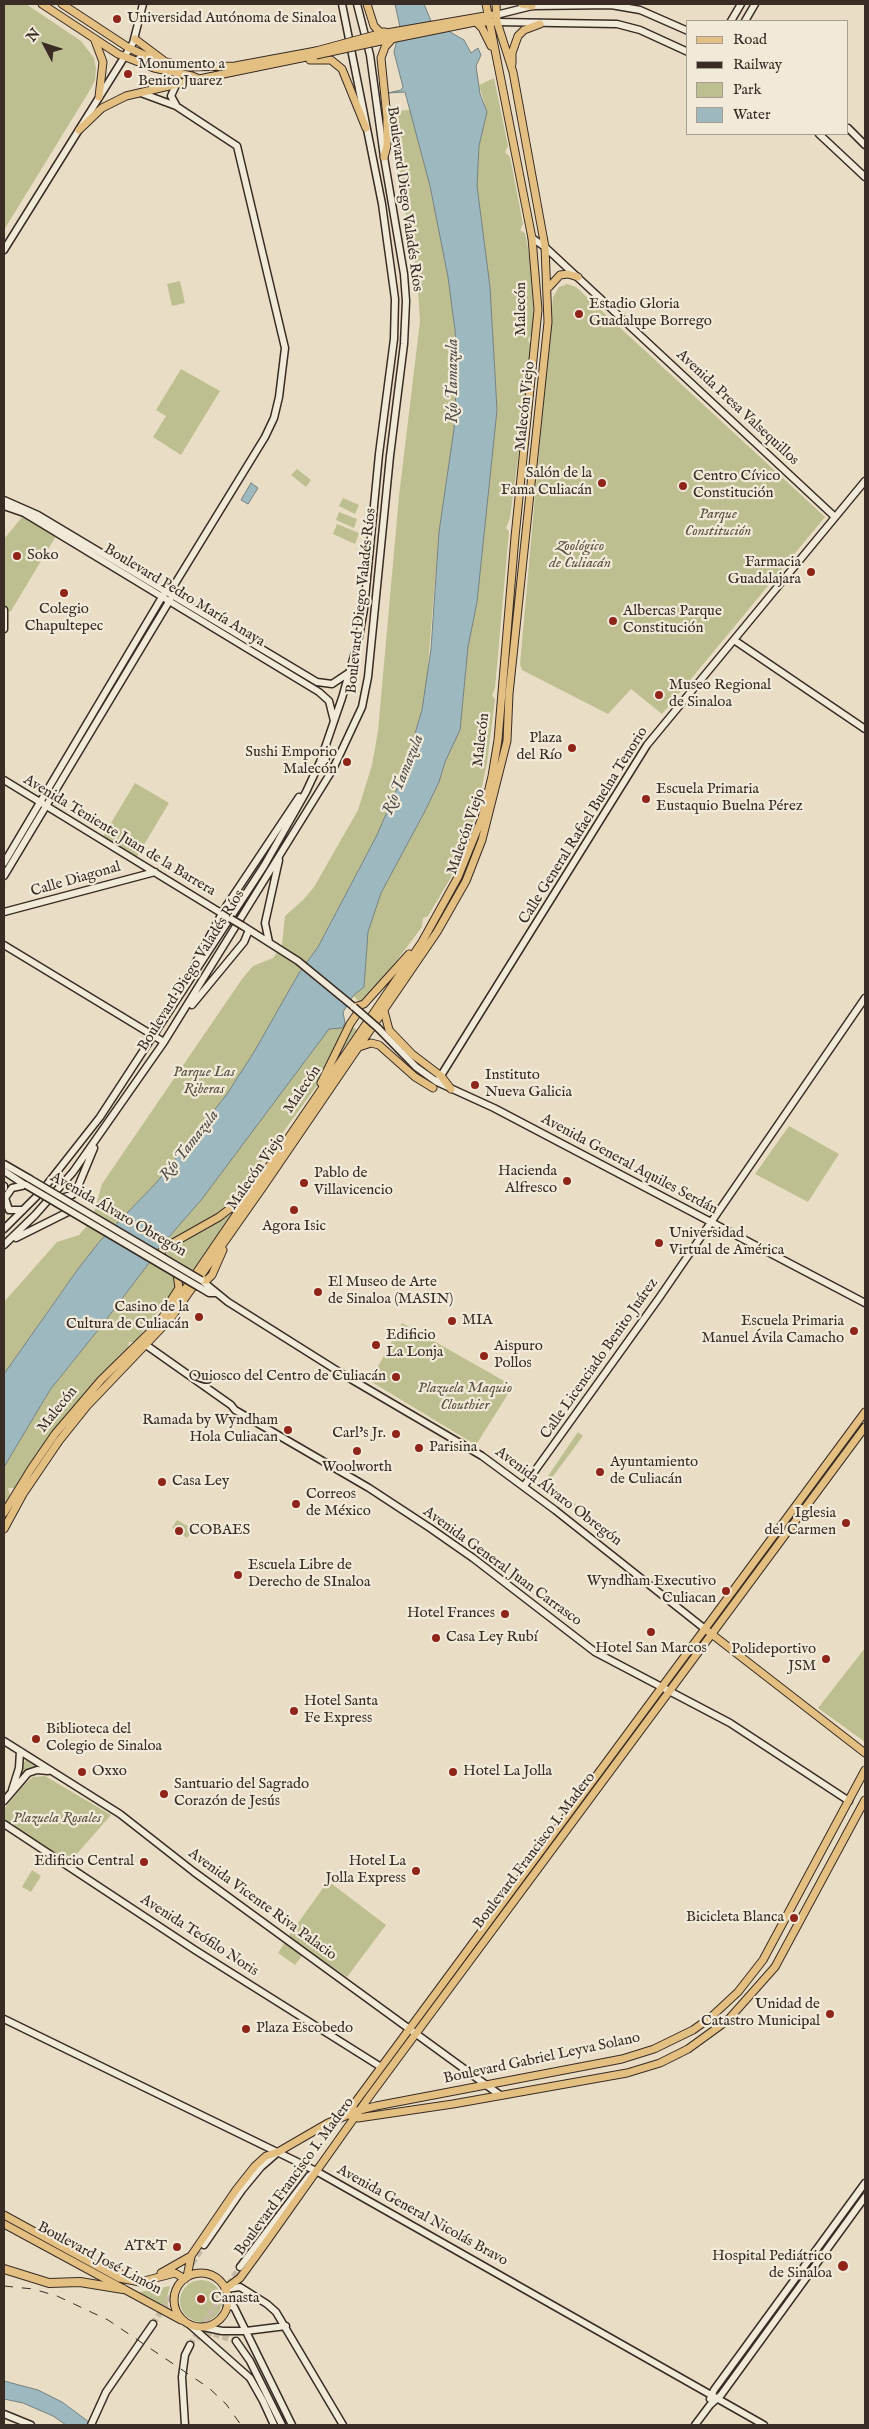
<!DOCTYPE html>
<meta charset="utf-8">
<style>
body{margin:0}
#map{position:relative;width:869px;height:2429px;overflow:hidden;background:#e9dec5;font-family:"IM FELL English",serif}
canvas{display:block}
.frame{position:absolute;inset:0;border:5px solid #382c25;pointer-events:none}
.legend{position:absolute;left:686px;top:20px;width:162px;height:115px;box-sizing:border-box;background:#f1ead9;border:1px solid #a79e91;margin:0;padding:6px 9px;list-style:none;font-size:15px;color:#382c25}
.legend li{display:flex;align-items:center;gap:10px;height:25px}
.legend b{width:25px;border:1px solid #a79e91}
.north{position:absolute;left:20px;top:20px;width:50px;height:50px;-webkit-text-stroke:4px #f1ead9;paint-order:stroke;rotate:310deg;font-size:14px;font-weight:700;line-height:20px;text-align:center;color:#382c25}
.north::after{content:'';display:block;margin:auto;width:18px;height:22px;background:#382c25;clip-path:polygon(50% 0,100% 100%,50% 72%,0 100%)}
</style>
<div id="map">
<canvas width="869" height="2429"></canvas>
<div class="frame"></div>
<ul class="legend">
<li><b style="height:6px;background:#e4bf82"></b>Road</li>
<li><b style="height:6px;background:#382c25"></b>Railway</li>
<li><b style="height:14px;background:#bebf90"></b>Park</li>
<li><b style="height:14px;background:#9db9bf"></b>Water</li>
</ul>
<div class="north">N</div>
</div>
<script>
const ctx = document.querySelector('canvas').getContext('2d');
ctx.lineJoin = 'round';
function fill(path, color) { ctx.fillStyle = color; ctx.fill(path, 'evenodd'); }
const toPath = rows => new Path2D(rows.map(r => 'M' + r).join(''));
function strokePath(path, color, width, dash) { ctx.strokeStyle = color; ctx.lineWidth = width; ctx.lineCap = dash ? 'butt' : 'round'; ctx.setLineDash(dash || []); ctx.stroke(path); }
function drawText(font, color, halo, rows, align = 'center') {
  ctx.font = font + ' "IM FELL English",serif'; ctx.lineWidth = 4.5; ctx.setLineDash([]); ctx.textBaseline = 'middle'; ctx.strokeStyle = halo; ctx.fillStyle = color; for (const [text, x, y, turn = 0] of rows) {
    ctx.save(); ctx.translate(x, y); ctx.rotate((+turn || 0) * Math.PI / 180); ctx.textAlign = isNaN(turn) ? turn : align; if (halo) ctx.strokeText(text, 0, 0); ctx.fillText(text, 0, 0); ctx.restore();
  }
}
const green = toPath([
 [4,4,26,4,81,41,94,58,96,69,95,80,90,90,4,230],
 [494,78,508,146,505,152,510,157,523,224,520,230,525,233,530,259,533,305,533,336,529,337,528,341,532,345,523,417,520,417,519,425,522,428,510,518,506,528,509,531,495,688,492,696,495,699,487,763,477,810,471,813,474,820,450,879,428,916,423,918,422,927,363,1005,353,996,364,987,368,932,381,893,424,813,439,782,445,762,460,730,468,647,477,602,497,410,490,287,477,186,479,146,487,112,479,85],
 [410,110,430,186,448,277,455,330,457,367,454,429,439,532,427,678,422,710,402,777,377,835,318,947,299,973,254,1052,227,1094,157,1182,100,1241,65,1287,4,1374,4,1302,57,1242,79,1235,92,1220,102,1184,242,979,253,966,273,958,282,945,285,916,303,900,314,887,358,810,372,765,378,731,399,496,420,321,417,274,402,194,393,111],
 [180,281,185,303,172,306,167,284],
 [567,284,576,287,825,517,662,714,631,689,608,714,522,670,520,664,553,297,559,287],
 [181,369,220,391,181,455,153,437,166,416,156,410],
 [297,469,311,480,306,487,291,475],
 [343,498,359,505,355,514,339,506],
 [339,512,357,519,354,528,336,520],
 [23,516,56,536,11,611,5,612,4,539],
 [337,524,359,533,355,544,333,534],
 [135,783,169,803,136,858,102,838],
 [345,1023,357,1030,234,1200,232,1214,181,1291,174,1290,135,1342,129,1342,128,1349,82,1397,58,1426,15,1488,8,1488,10,1495,4,1506,4,1467,50,1390,102,1325,168,1238,202,1199,329,1029,342,1028],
 [789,1126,839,1154,808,1202,755,1174],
 [402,1323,513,1386,476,1445,370,1381],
 [578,1432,583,1436,551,1479,548,1476],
 [550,1483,562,1493,558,1498,546,1488],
 [568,1498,579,1507,575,1512,564,1503],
 [177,1520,193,1529,187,1538,172,1528],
 [865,1648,865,1742,818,1708],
 [26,1760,41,1767,28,1770,17,1782,23,1763],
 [45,1776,111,1815,68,1864,4,1822,4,1809,25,1784,33,1777],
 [32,1870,41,1876,31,1892,22,1887],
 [328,1881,386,1925,347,1977,288,1937],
 [285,1942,304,1953,295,1965,278,1953],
 '180 2301a21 21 0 1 1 42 0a21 21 0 1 1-42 0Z',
 [170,2286,167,2297,169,2310,135,2293]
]);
const water = toPath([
 [395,4,424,4,431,21,464,40,471,53,478,48,481,55,476,66,480,94,487,112,479,146,477,186,490,287,497,410,477,602,468,647,460,730,445,762,439,782,424,813,381,893,368,932,364,987,353,996,343,1012,345,1023,342,1028,329,1029,202,1199,168,1238,102,1325,50,1390,4,1467,4,1374,78,1269,100,1241,157,1182,227,1094,254,1052,299,973,318,947,377,835,402,777,422,710,431,649,439,532,454,429,457,367,455,330,448,277,430,186,405,92,388,93,401,90,403,87,394,52,400,27,395,4],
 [251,483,258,488,248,504,241,500,251,483],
 [4,2381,38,2390,62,2402,93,2425,66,2425,53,2416,23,2403,4,2399,4,2381]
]);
const secondaryTunnel = toPath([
 [153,2324,204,2245],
 [197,2338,211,2333,236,2341],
 [190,2345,240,2267]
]);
const secondary = toPath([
 [496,15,532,6,611,5,640,10,688,31],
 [731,21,741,4],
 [745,21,755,4],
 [497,22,617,24,640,30,688,52],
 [176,85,171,96,176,105],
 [848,128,865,145],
 [819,134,865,177],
 [532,238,545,247,835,517],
 [4,250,133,43,143,4],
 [4,500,38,515,317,682,332,684,347,674],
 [4,506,24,513,319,692,329,701,334,721],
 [4,610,4,629],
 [734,640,865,729],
 [326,755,325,765,333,769],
 [4,780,226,916],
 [4,863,165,592,173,587,265,437,274,418,279,397,285,348,237,146,176,106,141,93],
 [4,876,170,600],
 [4,912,155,872],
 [243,926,298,961,354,1007],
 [269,942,265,923,279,860],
 [4,945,164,1042],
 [189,975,225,908,299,797],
 [192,1005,244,942,249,930],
 [378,1028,416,1067,437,1082,494,1108,865,1303],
 [437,1082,647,745,865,481],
 [4,1164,30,1179],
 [4,1171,25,1185],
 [4,1186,4,1188],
 [61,1198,72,1195,77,1189,94,1148],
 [23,1210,9,1210,5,1198,12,1188,26,1185],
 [4,1229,41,1192,100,1117,264,866,306,792,320,762,342,698,358,642,364,609,379,454,394,339,395,299,382,204,342,4],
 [16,1238,70,1211],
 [4,1245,35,1215,73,1172,164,1042,333,769,362,707,368,677,390,456,404,344,406,301,404,274,384,157,370,55,357,4],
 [201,1280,228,1302,344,1375,482,1456,555,1510,705,1629],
 [199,1287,209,1293,215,1293],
 [146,1345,231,1405,235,1410,369,1488,430,1528,473,1558,595,1652,730,1723,849,1801],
 [524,1486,659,1298,865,998],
 [4,1741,120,1814,194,1872,500,2095],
 [12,1790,19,1768,20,1751],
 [4,1801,28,1773,37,1770,48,1771],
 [4,1824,195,1950,381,2067],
 [4,2019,316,2171,764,2425],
 [204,2245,242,2190,261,2167,277,2153],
 [240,2267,309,2176,315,2172],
 [226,2289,240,2287,267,2304,276,2312,343,2425],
 [227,2305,234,2307,292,2425],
 [190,2325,250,2378,263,2401,274,2425],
 [203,2327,222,2331,246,2331,286,2326],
 [236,2341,250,2361,282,2425],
 [710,2399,714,2390,865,2183],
 [4,2414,31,2425],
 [91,2425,106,2392,153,2324],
 [185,2425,182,2377,185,2355,190,2345],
 [695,2425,710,2405,721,2395,865,2197]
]);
const primary = toPath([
 [42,4,118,54,154,68,192,76,199,79,316,55],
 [62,4,129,48,151,58,175,64,189,67,235,66,316,51],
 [367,4,374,26,380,32,385,32],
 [522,4,532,6],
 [476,22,482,28,491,46],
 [375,35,491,15],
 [94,38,103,62,99,97],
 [135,39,163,60],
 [376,42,475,22,493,22],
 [310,60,331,60,342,69,366,128],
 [512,64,512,53,518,36,524,30,540,24],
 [79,130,102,108,126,96,199,79],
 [384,157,387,146,387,118,381,58,385,47,392,39],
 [549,287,560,275,568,274,578,277],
 [354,1007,364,1004,409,954],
 [384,1011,389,1030,412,1054,441,1076,451,1089],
 [359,1047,371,1043,379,1045,415,1077,433,1088],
 [321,1083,350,1024,359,1011],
 [159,1255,164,1248,219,1217,241,1200],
 [202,1280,207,1280,212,1275,223,1250],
 [172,1299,179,1288,177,1274],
 [4,1513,31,1469,55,1434,101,1380,152,1330,186,1288,422,942,458,877,482,818,492,776,498,740,515,537,538,310,532,238,486,4],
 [4,1529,23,1494,59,1441,87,1406,171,1318,263,1187,437,932,466,881,482,840,507,741,509,694,548,322,545,247,513,72,497,22,496,4],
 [709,1632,865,1753],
 [349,2115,354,2104,865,1412],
 [352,2116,358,2118,453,2104,627,2073,660,2063,688,2049,728,2020,775,1967,865,1800],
 [4,2215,119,2278,140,2282,175,2273,185,2279],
 [4,2224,181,2320],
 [105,2266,120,2273],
 [161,2273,191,2256],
 '174 2300a27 27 0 1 1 54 0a27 27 0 1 1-54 0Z',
 [187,2277,191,2256,236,2190,255,2166,266,2156,278,2152,328,2123,360,2110,376,2106,622,2059,654,2049,693,2030,710,2018,738,1992,763,1960,865,1770],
 [225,2289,240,2278,264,2245,369,2097,865,1427]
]);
const highway = toPath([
 [4,2269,49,2283,80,2282,123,2289]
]);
const rail = toPath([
 [4,2286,33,2289,57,2296,108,2320,209,2388,226,2404,241,2425]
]);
const secondaryBridge = toPath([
 [226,916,243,926],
 [354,1007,378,1028],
 [30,1179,201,1280],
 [26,1185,199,1287]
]);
const primaryBridge = toPath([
 [316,51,375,35],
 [316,55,376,42]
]);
const markers = [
 [117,19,5,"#8f2418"],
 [128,74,5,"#8f2418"],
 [579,314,5,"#8f2418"],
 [602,483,5,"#8f2418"],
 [683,486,5,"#8f2418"],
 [17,556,5,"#8f2418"],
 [811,572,5,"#8f2418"],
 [64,593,5,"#8f2418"],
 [613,621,5,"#8f2418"],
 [659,695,5,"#8f2418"],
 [572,748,5,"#8f2418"],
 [347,762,5,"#8f2418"],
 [646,799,5,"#8f2418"],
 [475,1085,5,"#8f2418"],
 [567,1181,5,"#8f2418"],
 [304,1183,5,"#8f2418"],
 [294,1210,5,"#8f2418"],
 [659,1243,5,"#8f2418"],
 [318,1292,5,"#8f2418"],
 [199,1317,5,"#8f2418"],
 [452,1321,5,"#8f2418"],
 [854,1331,5,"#8f2418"],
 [376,1345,5,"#8f2418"],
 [484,1356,5,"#8f2418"],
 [396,1377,5,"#8f2418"],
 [288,1430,5,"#8f2418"],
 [396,1434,5,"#8f2418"],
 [419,1448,5,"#8f2418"],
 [357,1451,5,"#8f2418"],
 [600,1472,5,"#8f2418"],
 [162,1482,5,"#8f2418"],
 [296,1504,5,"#8f2418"],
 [846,1523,5,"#8f2418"],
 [179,1531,5,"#8f2418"],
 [238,1575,5,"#8f2418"],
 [726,1591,5,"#8f2418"],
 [505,1614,5,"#8f2418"],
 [651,1632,5,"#8f2418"],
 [436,1638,5,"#8f2418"],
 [826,1659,5,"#8f2418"],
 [294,1711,5,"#8f2418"],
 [36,1739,5,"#8f2418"],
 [82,1772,5,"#8f2418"],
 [453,1772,5,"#8f2418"],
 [164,1794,5,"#8f2418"],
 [144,1862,5,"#8f2418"],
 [416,1871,5,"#8f2418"],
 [794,1918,5,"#8f2418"],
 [830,2014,5,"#8f2418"],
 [246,2029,5,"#8f2418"],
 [177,2247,5,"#8f2418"],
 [843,2266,6,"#8f2418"],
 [201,2299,5,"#8f2418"]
];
const poiNames = [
 ["Universidad Autónoma de Sinaloa",127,19],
 ["Monumento a",138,65],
 ["Benito Juarez",138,82],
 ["Estadio Gloria",589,305],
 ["Guadalupe Borrego",589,322],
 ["Salón de la",592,474,"right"],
 ["Fama Culiacán",592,491,"right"],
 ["Centro Cívico",693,477],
 ["Constitución",693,494],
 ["Soko",27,556],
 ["Farmacia",801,563,"right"],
 ["Guadalajara",801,580,"right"],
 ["Colegio",64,610,"center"],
 ["Chapultepec",64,627,"center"],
 ["Albercas Parque",623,612],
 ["Constitución",623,629],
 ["Museo Regional",669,686],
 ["de Sinaloa",669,703],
 ["Plaza",562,739,"right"],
 ["del Río",562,756,"right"],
 ["Sushi Emporio",337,753,"right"],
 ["Malecón",337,770,"right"],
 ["Escuela Primaria",656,790],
 ["Eustaquio Buelna Pérez",656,807],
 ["Instituto",485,1076],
 ["Nueva Galicia",485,1093],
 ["Hacienda",557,1172,"right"],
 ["Alfresco",557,1189,"right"],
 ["Pablo de",314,1174],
 ["Villavicencio",314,1191],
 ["Agora Isic",294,1227,"center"],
 ["Universidad",669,1234],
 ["Virtual de América",669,1251],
 ["El Museo de Arte",328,1283],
 ["de Sinaloa (MASIN)",328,1300],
 ["Casino de la",189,1308,"right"],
 ["Cultura de Culiacán",189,1325,"right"],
 ["MIA",462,1321],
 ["Escuela Primaria",844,1322,"right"],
 ["Manuel Ávila Camacho",844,1339,"right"],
 ["Edificio",386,1336],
 ["La Lonja",386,1353],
 ["Aispuro",494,1347],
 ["Pollos",494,1364],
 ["Quiosco del Centro de Culiacán",386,1377,"right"],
 ["Ramada by Wyndham",278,1421,"right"],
 ["Hola Culiacan",278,1438,"right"],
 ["Carl's Jr.",386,1434,"right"],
 ["Parisina",429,1448],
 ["Ayuntamiento",610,1463],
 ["de Culiacán",610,1480],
 ["Woolworth",357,1468,"center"],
 ["Casa Ley",172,1482],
 ["Correos",306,1495],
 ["de México",306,1512],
 ["Iglesia",836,1514,"right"],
 ["del Carmen",836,1531,"right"],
 ["COBAES",189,1531],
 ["Escuela Libre de",248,1566],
 ["Derecho de SInaloa",248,1583],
 ["Wyndham Executivo",716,1582,"right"],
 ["Culiacan",716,1599,"right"],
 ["Hotel Frances",495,1614,"right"],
 ["Casa Ley Rubí",446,1638],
 ["Hotel San Marcos",651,1649,"center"],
 ["Polideportivo",816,1650,"right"],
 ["JSM",816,1667,"right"],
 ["Hotel Santa",304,1702],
 ["Fe Express",304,1719],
 ["Biblioteca del",46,1730],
 ["Colegio de Sinaloa",46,1747],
 ["Oxxo",92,1772],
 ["Hotel La Jolla",463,1772],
 ["Santuario del Sagrado",174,1785],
 ["Corazón de Jesús",174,1802],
 ["Edificio Central",134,1862,"right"],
 ["Hotel La",406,1862,"right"],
 ["Jolla Express",406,1879,"right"],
 ["Bicicleta Blanca",784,1918,"right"],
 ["Unidad de",820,2005,"right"],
 ["Catastro Municipal",820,2022,"right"],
 ["Plaza Escobedo",256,2029],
 ["AT&T",167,2247,"right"],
 ["Hospital Pediátrico",832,2257,"right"],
 ["de Sinaloa",832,2274,"right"],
 ["Canasta",211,2299]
];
const streetNames = [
 ["Boulevard Diego Valadés Ríos",404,199,82],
 ["Malecón",522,309,-90],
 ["Malecón Viejo",526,406,-84],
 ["Avenida Presa Valsequillos",737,408,43],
 ["Boulevard Pedro María Anaya",184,596,31],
 ["Boulevard Diego Valadés Ríos",362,601,-84],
 ["Malecón",482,740,-83],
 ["Calle General Rafael Buelna Tenorio",584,826,-58],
 ["Malecón Viejo",467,832,-71],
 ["Avenida Teniente Juan de la Barrera",119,836,31],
 ["Calle Diagonal",76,880,-16],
 ["Boulevard Diego Valadés Ríos",192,971,-58],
 ["Malecón",303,1090,-56],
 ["Avenida General Aquiles Serdán",629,1165,28],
 ["Malecón Viejo",257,1172,-55],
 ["Avenida Álvaro Obregón",118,1215,30],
 ["Calle Licenciado Benito Juárez",600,1359,-55],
 ["Malecón",58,1410,-51],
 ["Avenida Álvaro Obregón",558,1497,37],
 ["Avenida General Juan Carrasco",502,1567,36],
 ["Boulevard Francisco I. Madero",535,1851,-53],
 ["Avenida Vicente Riva Palacio",262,1905,36],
 ["Avenida Teófilo Noris",199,1936,33],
 ["Boulevard Gabriel Leyva Solano",542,2059,-12],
 ["Boulevard Francisco I. Madero",295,2177,-54],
 ["Avenida General Nicolás Bravo",422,2216,29],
 ["Boulevard José Limón",99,2259,28]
];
const parkNames = [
 ["Parque",718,515],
 ["Constitución",718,532],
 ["Zoológico",580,547],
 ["de Culiacán",580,564],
 ["Parque Las",204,1073],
 ["Riberas",204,1090],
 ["Plazuela Maquio",465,1389],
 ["Clouthier",465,1406],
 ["Plazuela Rosales",57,1819]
];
const waterNames = [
 ["Río Tamazula",454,381,-90],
 ["Río Tamazula",404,775,-68],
 ["Río Tamazula",190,1146,-52]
];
fill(green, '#bebf90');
fill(water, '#9db9bf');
strokePath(water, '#758181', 1);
strokePath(secondaryTunnel, '#c6baa5', 6, [6, 3]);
strokePath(secondary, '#382c25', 9);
strokePath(primary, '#382c25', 9);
strokePath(highway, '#382c25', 10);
strokePath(secondary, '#f1ead9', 6);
strokePath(primary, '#e4bf82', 7);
strokePath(highway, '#e4bf82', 8);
strokePath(rail, '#382c25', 1, [9, 9]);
strokePath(secondaryBridge, '#382c25', 9, []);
strokePath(primaryBridge, '#382c25', 9, []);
strokePath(secondaryBridge, '#f1ead9', 6);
strokePath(primaryBridge, '#e4bf82', 7);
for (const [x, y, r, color] of markers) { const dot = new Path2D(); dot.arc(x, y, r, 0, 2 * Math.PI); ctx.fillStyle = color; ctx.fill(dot); strokePath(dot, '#f1ead9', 2); }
drawText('15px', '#382c25', '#f1ead9', poiNames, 'left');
drawText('15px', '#382c25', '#f1ead9', streetNames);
drawText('italic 15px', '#5a5140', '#f1ead9', parkNames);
drawText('italic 16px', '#514f4c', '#f1ead9', waterNames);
</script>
